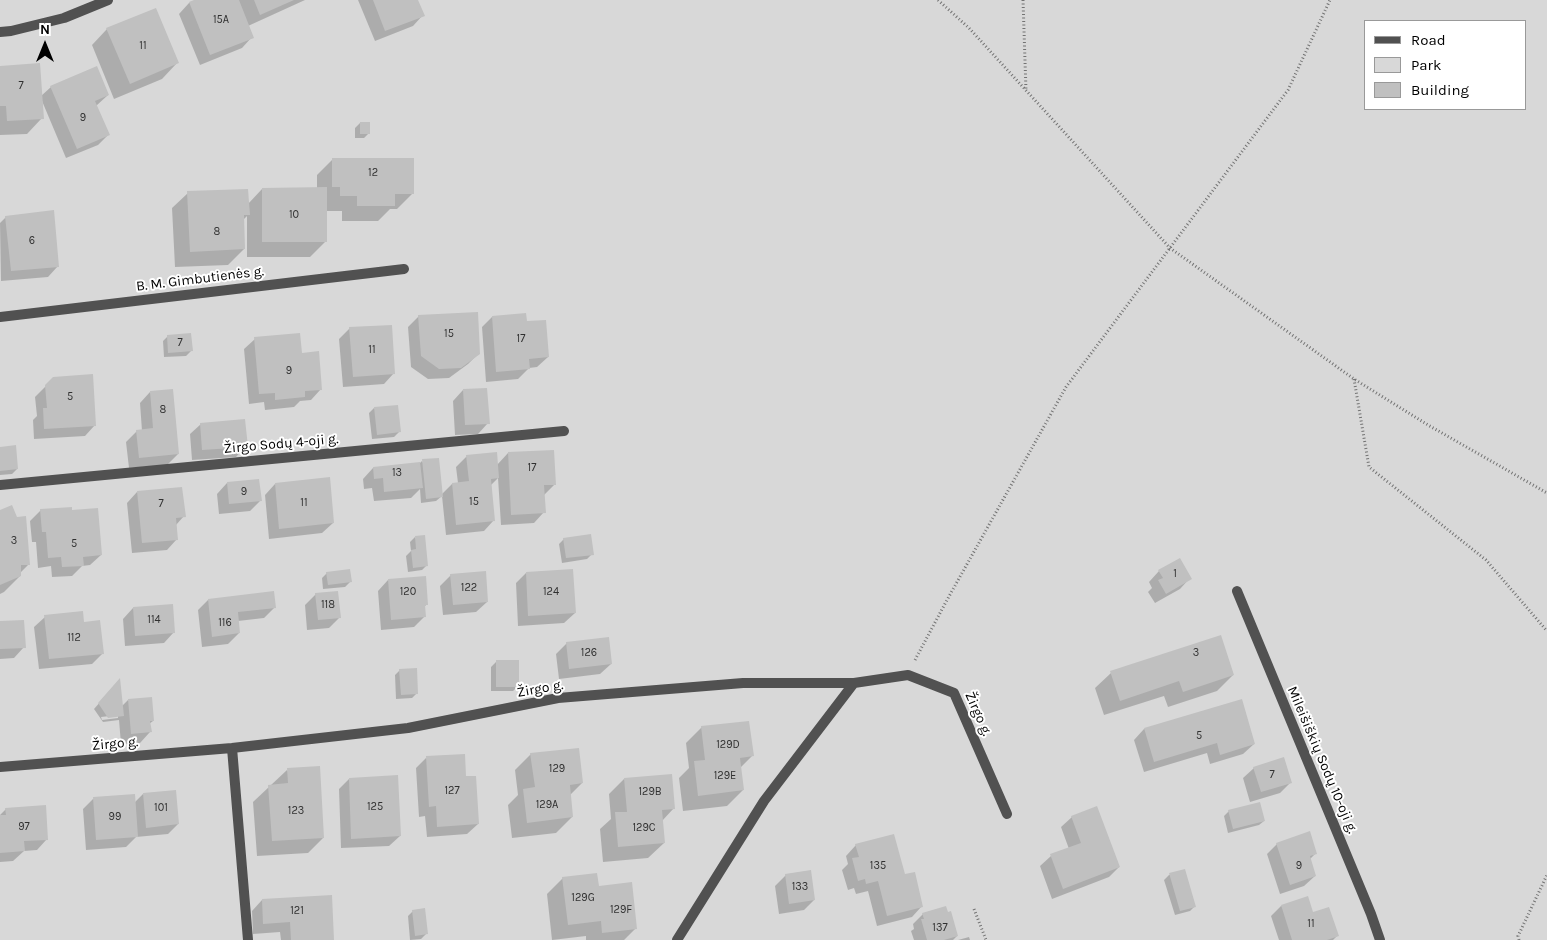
<!DOCTYPE html>
<meta charset="utf-8">
<style>
body{margin:0}
#map{position:relative;width:1547px;height:940px;overflow:hidden;background:#fff;font-family:Karla,sans-serif}
canvas{display:block}
.legend{position:absolute;left:1364px;top:20px;width:162px;height:90px;box-sizing:border-box;background:#fff;border:1px solid #999;margin:0;padding:6px 9px;list-style:none;font-size:15px;color:#000}
.legend li{display:flex;align-items:center;gap:10px;height:25px}
.legend b{width:25px;border:1px solid #999}
.north{position:absolute;left:20px;top:20px;width:50px;height:50px;-webkit-text-stroke:4px #fff;paint-order:stroke;rotate:0deg;font-size:14px;font-weight:700;line-height:20px;text-align:center;color:#000}
.north::after{content:'';display:block;margin:auto;width:18px;height:22px;background:#000;clip-path:polygon(50% 0,100% 100%,50% 72%,0 100%)}
</style>
<div id="map">
<canvas width="1547" height="940"></canvas>
<ul class="legend">
<li><b style="height:6px;background:#515151"></b>Road</li>
<li><b style="height:14px;background:#d8d8d8"></b>Park</li>
<li><b style="height:14px;background:#c0c0c0"></b>Building</li>
</ul>
<div class="north">N</div>
</div>
<script>
const ctx = document.querySelector('canvas').getContext('2d');
ctx.lineJoin = 'round';
function fill(path, color) { ctx.fillStyle = color; ctx.fill(path, 'evenodd'); }
const toPath = rows => new Path2D(rows.map(r => 'M' + r).join(''));
function strokePath(path, color, width, dash) { ctx.strokeStyle = color; ctx.lineWidth = width; ctx.lineCap = dash ? 'butt' : 'round'; ctx.setLineDash(dash || []); ctx.stroke(path); }
function drawText(font, color, halo, rows, align = 'center') {
  ctx.font = font + ' Karla,sans-serif'; ctx.lineWidth = 4; ctx.setLineDash([]); ctx.textBaseline = 'middle'; ctx.strokeStyle = halo; ctx.fillStyle = color; for (const [text, x, y, turn = 0] of rows) {
    ctx.save(); ctx.translate(x, y); ctx.rotate((+turn || 0) * Math.PI / 180); ctx.textAlign = isNaN(turn) ? turn : align; if (halo) ctx.strokeText(text, 0, 0); ctx.fillText(text, 0, 0); ctx.restore();
  }
}
const green = toPath([
 [0,0,1547,0,1547,940,0,940],
 [1366,21,1526,21,1526,109,1366,109]
]);
const shadow = toPath([
 [198,0,305,0,248,26,252,37,242,48,200,65,179,14,189,3],
 [358,0,417,0,423,15,413,26,375,41],
 [107,29,177,63,162,79,114,99,92,45],
 [0,67,41,96,51,87,108,95,96,106,108,135,98,145,66,158,42,101,42,118,27,134,0,135],
 [360,123,369,133,364,138,355,138,355,128],
 [333,159,413,193,397,209,390,209,378,221,342,221,342,211,326,211,326,241,310,257,247,257,247,216,243,220,244,249,228,265,175,267,172,208,188,193,248,204,262,189,317,189,317,175],
 [6,217,58,266,48,277,1,281,0,223],
 [419,316,479,353,468,364,449,378,428,379,411,367,408,327],
 [492,317,526,322,548,357,537,367,529,368,518,379,486,382,482,327],
 [350,328,394,373,384,384,343,387,339,339],
 [168,336,191,351,186,356,164,357,163,341],
 [255,339,301,354,321,389,311,400,300,401,294,407,265,410,264,402,249,404,244,349],
 [54,378,95,425,85,436,34,439,33,420,37,416,35,397],
 [463,390,488,423,478,434,455,435,453,401],
 [150,392,178,454,167,465,129,468,126,442,137,431,142,431,140,403],
 [374,408,399,432,394,437,372,439,369,413],
 [201,424,246,446,236,457,192,460,190,434],
 [0,448,17,469,12,474,0,475],
 [508,453,555,484,544,495,544,512,534,523,501,525,498,478,491,485,494,520,484,531,446,535,442,496,436,501,421,503,420,489,411,498,374,501,372,488,364,489,363,479,373,468,420,463,422,461,441,495,452,484,458,483,456,467,467,456,497,465],
 [227,483,260,501,250,511,219,514,217,494],
 [275,484,333,523,322,533,269,539,265,495],
 [137,492,184,516,176,525,177,539,167,550,132,553,127,503],
 [41,510,101,555,90,565,82,566,72,576,52,577,51,566,38,568,36,542,32,542,30,521],
 [0,511,29,564,20,573,20,576,4,592,0,594],
 [415,537,427,565,422,570,408,572,406,556,411,551,410,542],
 [564,539,592,554,587,559,562,563,559,544],
 [1159,571,1190,578,1180,589,1155,603,1148,592,1152,588,1149,582],
 [327,573,350,582,345,587,323,589,322,578],
 [526,573,575,613,564,623,518,626,516,583],
 [451,575,487,602,476,612,443,615,440,586],
 [388,580,427,604,424,607,425,616,414,627,381,630,378,591],
 [316,594,339,618,329,628,307,630,305,605],
 [208,600,275,607,264,618,238,621,239,633,228,644,202,647,198,610],
 [133,608,174,632,164,643,125,646,123,619],
 [45,617,83,623,103,653,92,664,39,669,34,627],
 [0,623,24,647,14,658,0,659],
 [567,643,611,664,600,674,559,679,556,654],
 [496,662,518,686,513,691,491,691,491,667],
 [400,670,417,693,412,698,396,699,395,675],
 [1111,673,1233,675,1217,691,1168,707,1164,696,1104,715,1095,688],
 [115,685,122,706,128,700,153,721,149,724,150,732,140,743,121,744,119,720,103,722,94,709],
 [118,715,118,718,102,720,101,717],
 [702,727,752,756,740,768,743,790,727,806,683,811,679,778,689,768,686,743],
 [1144,729,1254,744,1243,754,1210,764,1207,753,1144,772,1134,740],
 [531,754,582,783,570,795,572,817,556,833,512,838,508,805,518,795,515,770],
 [426,758,465,778,478,824,467,834,427,837,425,816,419,817,416,768],
 [1254,768,1290,783,1280,793,1250,802,1243,778],
 [287,770,323,838,308,853,257,856,253,802],
 [349,779,400,836,389,846,341,848,339,789],
 [624,779,674,808,662,821,664,843,648,858,603,862,600,829,611,819,609,794],
 [143,794,178,824,168,834,136,837,126,847,86,850,83,809,93,799,134,803],
 [6,809,47,839,37,850,24,851,13,861,0,862,0,815],
 [1229,811,1264,821,1259,825,1228,833,1224,816],
 [1072,817,1119,867,1109,877,1052,899,1040,866,1051,856,1069,849,1061,827],
 [1277,844,1316,853,1310,859,1315,876,1304,886,1280,894,1267,854],
 [856,845,904,876,922,906,912,917,877,926,868,891,856,894,854,888,848,890,842,870,848,864,846,856],
 [1184,870,1195,906,1190,911,1175,915,1164,880,1169,875],
 [786,875,814,900,804,910,779,914,775,886],
 [563,878,598,887,636,928,624,940,586,940,586,936,552,940,547,894],
 [262,900,333,940,281,940,280,932,253,934,252,911],
 [1281,906,1313,914,1337,936,1333,940,1279,940,1271,916],
 [413,911,426,934,421,939,410,940,408,916],
 [923,914,957,936,953,940,914,940,911,931,914,929,913,924],
 [969,937,970,940,958,940]
]);
const building = toPath([
 [194,0,239,0,254,38,210,55,189,2],
 [254,0,294,0,260,15],
 [373,0,418,0,425,16,385,31],
 [156,8,179,63,130,84,106,28],
 [40,63,44,119,7,121,6,106,0,106,0,66],
 [97,66,109,95,95,101,110,135,77,149,50,86],
 [360,122,370,122,370,134,360,134],
 [332,158,414,158,414,194,395,194,395,206,357,206,357,196,340,196,340,187,332,187],
 [327,187,327,242,262,242,262,188],
 [248,189,250,215,244,215,245,249,190,252,187,191],
 [54,210,59,267,11,271,5,216],
 [478,312,480,354,461,368,439,369,421,356,418,315],
 [526,313,527,321,546,320,549,357,529,359,530,369,496,372,492,316],
 [392,325,395,374,353,377,349,327],
 [191,333,193,351,168,353,167,335],
 [300,333,302,353,319,351,322,390,305,391,305,397,275,400,275,393,259,394,254,337],
 [93,374,96,426,44,429,43,408,47,408,45,385,53,377],
 [487,388,490,424,465,425,463,389],
 [173,389,179,454,139,458,136,430,153,428,150,391],
 [398,405,401,432,377,435,374,407],
 [245,419,248,447,202,450,200,423],
 [16,445,18,469,0,471,0,447],
 [554,450,556,485,544,485,546,513,511,515,508,452],
 [497,452,499,478,491,479,495,521,456,525,452,483,469,481,466,455],
 [439,458,443,497,426,499,422,459],
 [420,462,423,488,384,492,383,478,374,479,373,467],
 [330,477,334,523,279,529,275,483],
 [259,479,262,501,229,504,227,482],
 [182,487,186,517,176,518,178,540,142,543,137,491],
 [12,505,17,517,26,516,30,565,21,565,21,576,0,585,0,510],
 [72,507,72,510,98,508,102,555,83,557,84,566,62,567,61,557,48,558,46,532,42,532,40,509],
 [591,534,594,555,566,558,563,538],
 [425,535,428,566,413,568,411,550,416,549,415,536],
 [1180,558,1192,579,1166,594,1158,580,1163,578,1158,570],
 [350,569,352,582,328,585,326,572],
 [573,569,576,613,528,616,526,572],
 [486,571,488,602,453,605,450,574],
 [426,576,428,605,425,605,426,617,391,620,388,579],
 [274,591,276,608,238,612,240,633,212,637,208,599],
 [338,591,341,618,318,620,315,593],
 [173,604,175,633,135,636,133,607],
 [83,611,84,622,100,620,104,654,49,659,44,615],
 [24,620,26,648,0,649,0,621],
 [1221,635,1234,675,1183,692,1179,681,1120,701,1110,671],
 [609,637,612,664,569,669,566,642],
 [496,660,519,660,519,687,496,687],
 [417,668,418,694,401,695,399,669],
 [120,678,124,716,108,718,98,703],
 [152,697,154,721,150,721,152,732,131,734,128,699],
 [1242,699,1255,744,1220,755,1217,743,1154,762,1144,728],
 [749,721,754,756,740,758,744,790,698,796,694,761,705,760,701,726],
 [579,748,583,783,570,785,573,817,527,823,523,789,535,787,530,753],
 [465,754,466,776,476,776,479,824,437,827,436,806,429,807,426,756],
 [1284,757,1292,783,1261,792,1253,767],
 [320,766,324,838,272,841,268,785,288,783,287,768],
 [672,774,675,809,662,810,665,843,618,847,615,812,627,812,624,778],
 [398,775,401,836,351,839,349,778],
 [176,790,179,824,146,828,143,793],
 [135,794,138,837,96,840,93,797],
 [1260,802,1265,821,1233,829,1228,810],
 [46,805,48,840,24,841,25,851,0,853,0,815,6,815,5,808],
 [1097,806,1120,867,1063,889,1050,854,1081,843,1071,816],
 [1310,831,1317,854,1310,856,1316,876,1290,885,1276,843],
 [894,834,905,874,915,872,923,907,887,916,878,881,866,884,865,879,858,881,852,858,859,857,855,844],
 [1185,869,1196,907,1180,911,1169,873],
 [811,870,815,900,789,904,785,874],
 [597,873,599,886,632,882,637,929,602,933,601,921,568,925,562,877],
 [332,895,334,940,291,940,290,922,263,924,262,899],
 [1308,896,1313,912,1329,907,1339,936,1327,940,1292,940,1281,905],
 [946,906,948,912,951,911,958,936,944,940,927,940,921,919,924,919,922,913],
 [425,908,428,934,415,936,412,910]
]);
const path = toPath([
 [938,0,969,28,1170,248,1354,379,1428,425,1547,493],
 [1023,0,1026,91],
 [1354,379,1369,467,1486,560,1547,631],
 [915,660,947,600,1066,387,1288,90,1330,0],
 [974,909,986,940],
 [1519,940,1518,936,1547,875]
]);
const street = toPath([
 [0,32,11,31,64,18,108,0],
 [0,317,404,269],
 [0,485,564,431],
 [1237,591,1371,914,1380,940],
 [232,748,248,940],
 [0,767,232,748,408,728,558,698,743,683,854,683,908,675,954,693,1007,814],
 [677,940,764,801,854,683]
]);
const numberNames = [
 ["15A",221,20],
 ["11",143,46],
 ["7",21,86],
 ["9",83,118],
 ["12",373,173],
 ["10",294,215],
 ["8",217,232],
 ["6",32,241],
 ["15",449,334],
 ["17",521,339],
 ["7",180,343],
 ["11",372,350],
 ["9",289,371],
 ["5",70,397],
 ["8",163,410],
 ["17",532,468],
 ["13",397,473],
 ["9",244,492],
 ["15",474,502],
 ["11",304,503],
 ["7",161,504],
 ["3",14,541],
 ["5",74,544],
 ["1",1175,574],
 ["122",469,588],
 ["120",408,592],
 ["124",551,592],
 ["118",328,605],
 ["114",154,620],
 ["116",225,623],
 ["112",74,638],
 ["126",589,653],
 ["3",1196,653],
 ["5",1199,736],
 ["129D",728,745],
 ["129",557,769],
 ["7",1272,775],
 ["129E",725,776],
 ["127",452,791],
 ["129B",650,792],
 ["129A",547,805],
 ["125",375,807],
 ["101",161,808],
 ["123",296,811],
 ["99",115,817],
 ["97",24,827],
 ["129C",644,828],
 ["135",878,866],
 ["9",1299,866],
 ["133",800,887],
 ["129G",583,898],
 ["129F",621,910],
 ["121",297,911],
 ["11",1311,924],
 ["137",940,928]
];
const streetNames = [
 ["B. M. Gimbutienės g.",200,279,-7],
 ["Žirgo Sodų 4-oji g.",281,444,-5],
 ["Žirgo g.",540,689,-10],
 ["Žirgo g.",978,714,66],
 ["Žirgo g.",115,744,-5],
 ["Mileišiškių Sodų 10-oji g.",1322,760,67]
];
fill(green, '#d8d8d8');
fill(shadow, '#0003');
fill(building, '#c0c0c0');
strokePath(path, '#737373', 3, [1, 2.5]);
strokePath(street, '#515151', 10);
drawText('11px', '#303030', null, numberNames);
drawText('14px', '#000', '#fff', streetNames);
</script>
